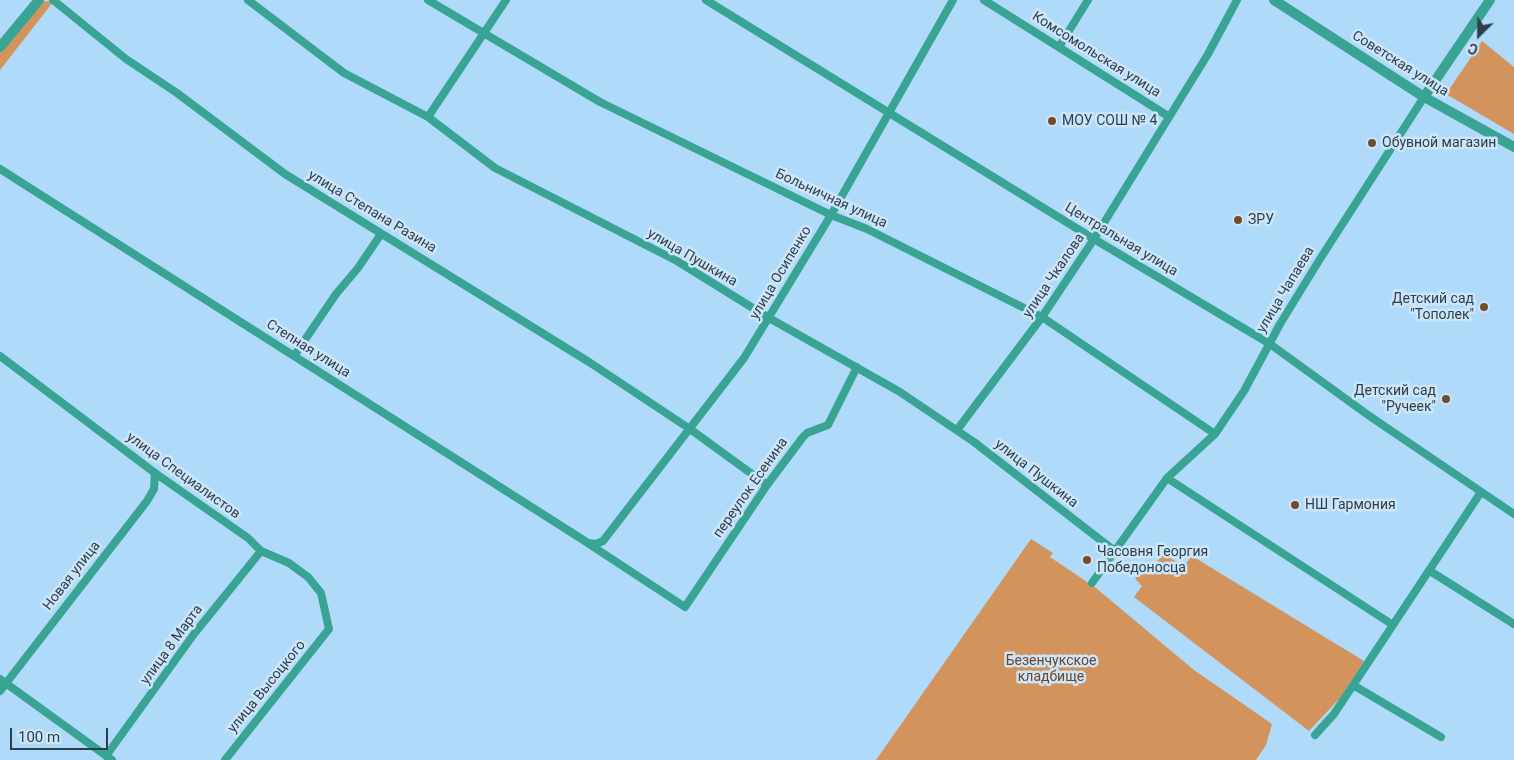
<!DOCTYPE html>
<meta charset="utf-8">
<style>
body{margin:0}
#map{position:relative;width:1514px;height:760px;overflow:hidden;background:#b0dafa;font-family:Roboto,sans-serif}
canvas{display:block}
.north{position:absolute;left:1454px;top:10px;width:50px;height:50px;-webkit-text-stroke:4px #cce5f9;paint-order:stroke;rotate:203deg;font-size:14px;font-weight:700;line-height:20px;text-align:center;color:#2e3f4c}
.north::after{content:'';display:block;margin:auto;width:18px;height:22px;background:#2e3f4c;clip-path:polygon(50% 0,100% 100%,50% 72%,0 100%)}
.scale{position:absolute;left:10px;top:728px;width:98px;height:22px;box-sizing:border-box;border:2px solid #2e3f4c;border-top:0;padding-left:6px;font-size:15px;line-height:18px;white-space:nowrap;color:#2e3f4c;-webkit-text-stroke:4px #cce5f9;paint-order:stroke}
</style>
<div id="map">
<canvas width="1514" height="760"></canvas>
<div class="north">С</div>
<div class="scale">100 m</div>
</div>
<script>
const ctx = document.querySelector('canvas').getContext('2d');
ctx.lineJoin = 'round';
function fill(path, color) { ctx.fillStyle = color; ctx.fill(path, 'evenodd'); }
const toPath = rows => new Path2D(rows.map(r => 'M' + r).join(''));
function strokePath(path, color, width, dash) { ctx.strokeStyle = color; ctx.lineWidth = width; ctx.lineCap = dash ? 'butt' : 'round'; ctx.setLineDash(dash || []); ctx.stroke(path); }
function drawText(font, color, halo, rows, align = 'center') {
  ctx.font = font + ' Roboto,sans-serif'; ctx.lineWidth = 5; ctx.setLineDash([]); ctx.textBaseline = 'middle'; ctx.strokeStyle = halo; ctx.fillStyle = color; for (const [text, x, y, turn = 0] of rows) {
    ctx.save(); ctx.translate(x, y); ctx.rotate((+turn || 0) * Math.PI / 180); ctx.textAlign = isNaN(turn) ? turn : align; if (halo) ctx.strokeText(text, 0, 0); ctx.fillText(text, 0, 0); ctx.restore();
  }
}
const green = toPath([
 [44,1,53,2,0,70,0,53,40,3],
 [1482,41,1514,67,1514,134,1446,94],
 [1031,539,1053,553,1050,557,1096,588,1194,670,1272,724,1266,745,1256,760,876,760],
 [1163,554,1184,566,1192,556,1364,661,1340,698,1309,731,1134,597,1142,586,1135,579,1144,567,1150,571]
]);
const minor = toPath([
 [53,0,126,59,177,93,285,174,589,362,690,429,767,485],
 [248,0,344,73,428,117,495,168,677,261,769,318,900,392,974,442,1116,552],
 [428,0,600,102,831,215,867,229,1042,317,1215,434],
 [706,0,1094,239,1270,344,1368,415,1514,514],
 [984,0,1168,116],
 [1059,47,1088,0],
 [428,117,506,0],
 [0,169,588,543,596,544,603,541,744,358,831,215,953,0],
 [0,356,155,473,248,538,261,551,289,563,308,577,321,593,329,629,225,760],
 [294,356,336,294,358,268,381,234],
 [957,430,1042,317,1094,239,1208,54,1237,0],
 [1167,478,1393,625],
 [589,544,685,607,767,485,803,437,807,433,828,425,857,367],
 [1430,571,1514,624],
 [1092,583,1167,478,1215,434,1244,391,1280,324,1320,259,1424,97],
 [0,679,112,760],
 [1353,685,1441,737],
 [0,691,147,501,154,489,155,473],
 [1315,735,1334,714,1481,492],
 [106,756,194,634,261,551]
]);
const tertiary = toPath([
 [1274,0,1424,97,1514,147],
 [0,47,39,0],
 [1424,97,1490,0]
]);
const markers = [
 [1052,121,5,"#724c29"],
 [1372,143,5,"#724c29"],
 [1238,220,5,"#724c29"],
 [1484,307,5,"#724c29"],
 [1446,399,5,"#724c29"],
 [1295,505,5,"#724c29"],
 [1087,560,5,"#724c29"]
];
const streetNames = [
 ["Комсомольская улица",1096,55,32],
 ["Советская улица",1400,64,32],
 ["Больничная улица",831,199,25],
 ["улица Степана Разина",372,212,31],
 ["Центральная улица",1121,240,31],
 ["улица Пушкина",692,258,30],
 ["улица Осипенко",781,273,-59],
 ["улица Чкалова",1054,276,-56],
 ["улица Чапаева",1286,290,-59],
 ["Степная улица",308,349,32],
 ["улица Пушкина",1036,474,38],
 ["улица Специалистов",183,476,36],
 ["переулок Есенина",751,488,-55],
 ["Новая улица",72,576,-52],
 ["улица 8 Марта",172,645,-54],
 ["улица Высоцкого",267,687,-51]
];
const poiNames = [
 ["МОУ СОШ № 4",1062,121],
 ["Обувной магазин",1382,143],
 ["ЗРУ",1248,220],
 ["Детский сад",1474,299,"right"],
 ["\"Тополек\"",1474,315,"right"],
 ["Детский сад",1436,391,"right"],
 ["\"Ручеек\"",1436,407,"right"],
 ["НШ Гармония",1305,505],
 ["Часовня Георгия",1097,552],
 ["Победоносца",1097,568]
];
const parkNames = [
 ["Безенчукское",1051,661],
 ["кладбище",1051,677]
];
fill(green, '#d2945c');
strokePath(minor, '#39a494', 8);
strokePath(tertiary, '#39a494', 10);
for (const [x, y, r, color] of markers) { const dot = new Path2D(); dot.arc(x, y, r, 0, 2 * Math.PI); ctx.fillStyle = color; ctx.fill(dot); strokePath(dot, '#cce5f9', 2); }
drawText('14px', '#2e3f4c', '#cce5f9', streetNames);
drawText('14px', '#2e3f4c', '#cce5f9', poiNames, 'left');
drawText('14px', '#6f4621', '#cce5f9', parkNames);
</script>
